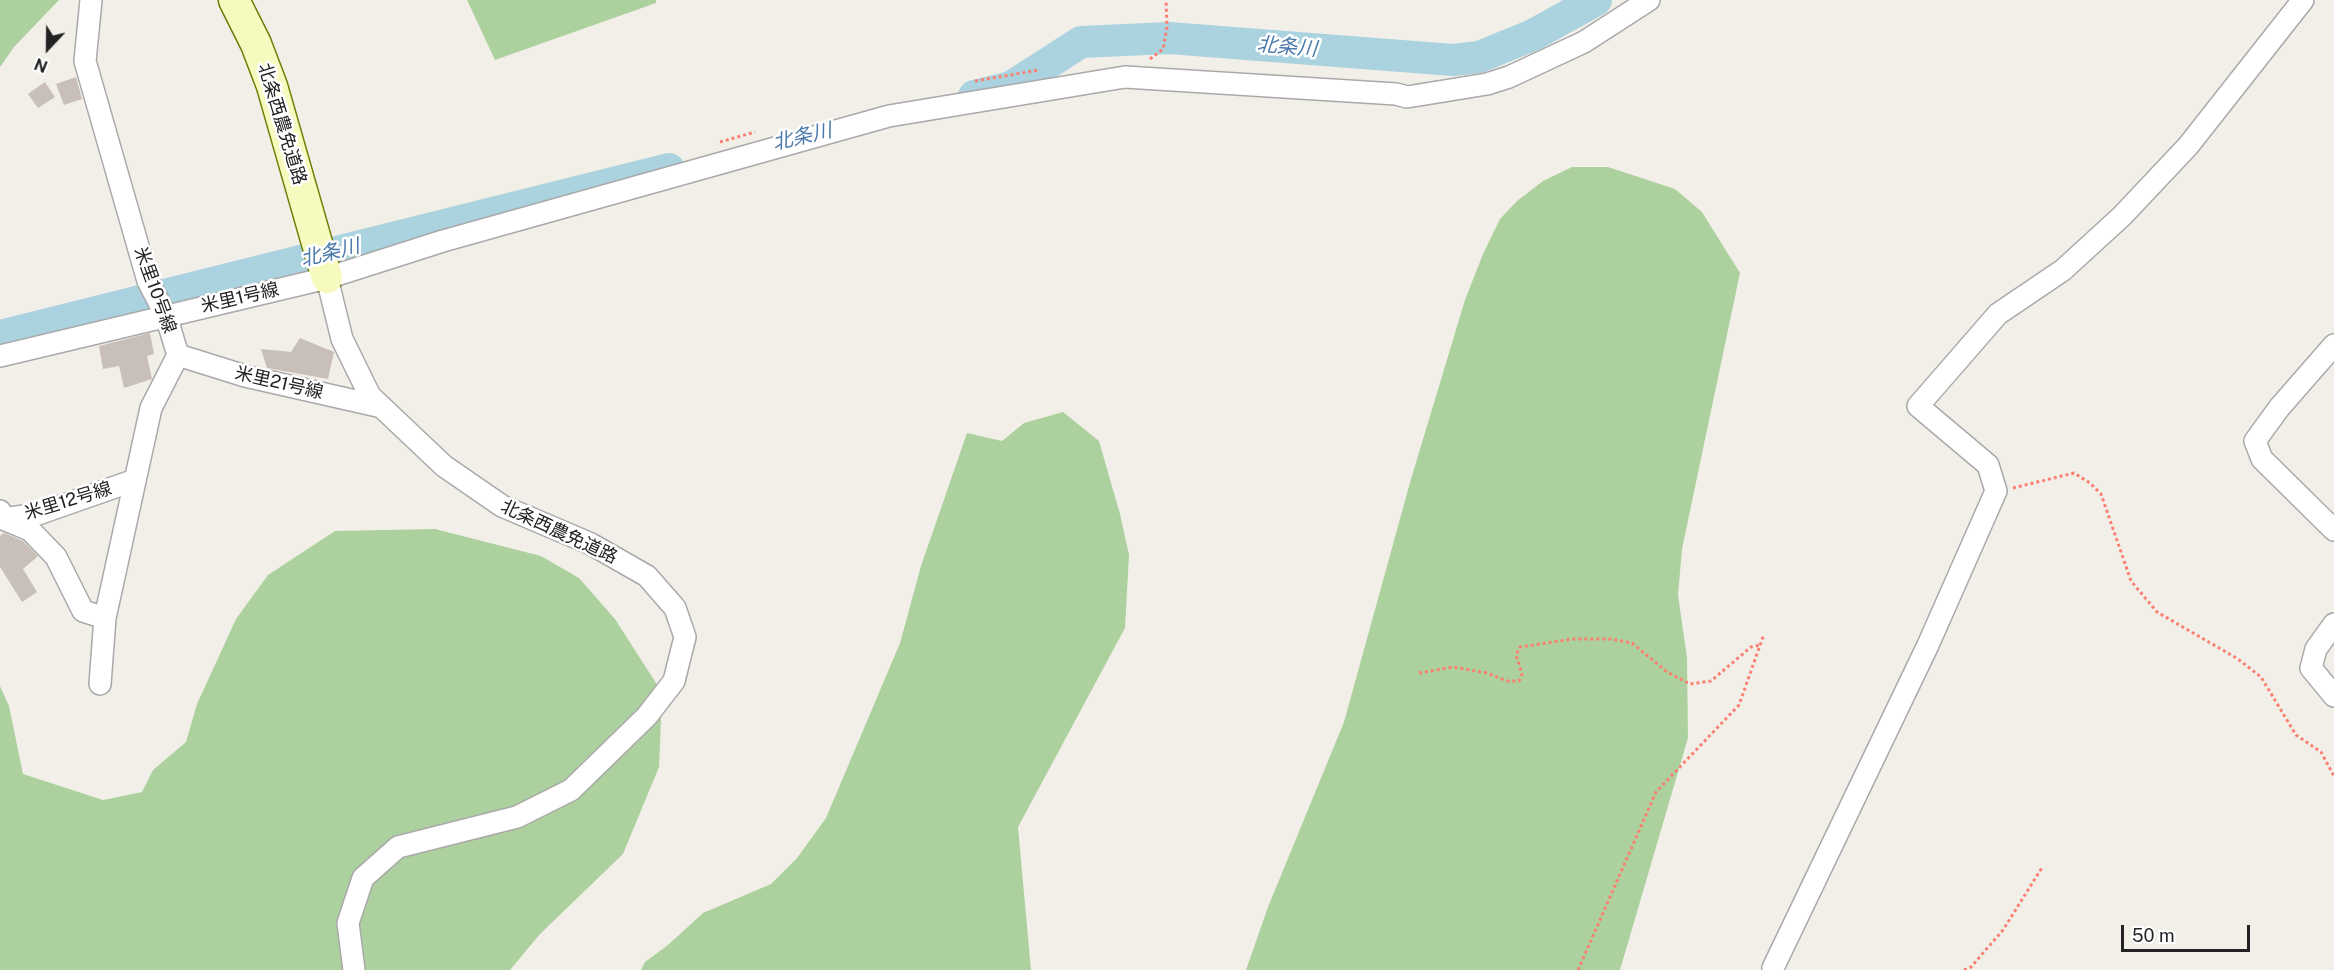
<!DOCTYPE html>
<meta charset="utf-8">
<style>
body{margin:0}
#map{position:relative;width:2334px;height:970px;overflow:hidden;background:#f2efe9;font-family:"Public Sans",sans-serif}
canvas{display:block}
.north{position:absolute;left:18px;top:18px;width:60px;height:60px;-webkit-text-stroke:4px #fff;paint-order:stroke;rotate:202deg;font-size:16px;font-weight:700;line-height:24px;text-align:center;color:#222}
.north::after{content:'';display:block;margin:auto;width:21px;height:27px;background:#222;clip-path:polygon(50% 0,100% 100%,50% 72%,0 100%)}
.scale{position:absolute;left:2121px;top:925px;width:129px;height:27px;box-sizing:border-box;border:3px solid #222;border-top:0;padding-left:8px;font-size:18px;line-height:21px;white-space:nowrap;color:#222;-webkit-text-stroke:4px #fff;paint-order:stroke}
</style>
<div id="map">
<canvas width="2334" height="970"></canvas>
<div class="north">N</div>
<div class="scale">50 m</div>
</div>
<script>
const ctx = document.querySelector('canvas').getContext('2d');
ctx.lineJoin = 'round';
function fill(path, color) { ctx.fillStyle = color; ctx.fill(path, 'evenodd'); }
const toPath = rows => new Path2D(rows.map(r => 'M' + r).join(''));
function strokePath(path, color, width, dash) { ctx.strokeStyle = color; ctx.lineWidth = width; ctx.lineCap = dash ? 'butt' : 'round'; ctx.setLineDash(dash || []); ctx.stroke(path); }
function drawText(font, color, halo, rows, align = 'center') {
  ctx.font = font + ' "Public Sans","Noto Sans JP",sans-serif'; ctx.lineWidth = 5; ctx.setLineDash([]); ctx.textBaseline = 'middle'; ctx.strokeStyle = halo; ctx.fillStyle = color; for (const [text, x, y, turn = 0] of rows) {
    ctx.save(); ctx.translate(x, y); ctx.rotate((+turn || 0) * Math.PI / 180); ctx.textAlign = isNaN(turn) ? turn : align; if (halo) ctx.strokeText(text, 0, 0); ctx.fillText(text, 0, 0); ctx.restore();
  }
}
const forest = toPath([
 [0,0,59,0,14,47,0,67],
 [467,0,656,0,656,3,495,60],
 [1572,167,1608,167,1675,189,1702,212,1740,273,1682,549,1678,595,1687,658,1688,738,1620,970,1246,970,1268,907,1344,722,1411,479,1465,300,1483,254,1500,219,1517,201,1543,181],
 [1063,412,1099,441,1120,514,1129,555,1125,628,1018,827,1031,970,641,970,645,962,668,945,703,913,771,884,797,858,826,818,900,643,921,566,967,433,1002,441,1024,423],
 [435,529,541,556,579,578,615,619,656,683,661,718,659,767,623,854,540,934,510,970,0,970,0,686,9,706,23,774,103,800,142,792,153,770,186,742,197,704,236,619,268,575,335,531]
]);
const river = toPath([
 [974,96,1011,87,1081,42,1169,38,1453,60,1479,57,1533,35,1596,0],
 [0,336,669,169]
]);
const building = toPath([
 [76,77,82,99,64,105,56,84],
 [45,82,55,97,38,108,28,94],
 [150,333,154,354,147,356,152,379,124,388,119,366,103,369,99,346],
 [300,338,334,352,328,379,267,368,261,349,291,352],
 [4,533,23,541,38,556,23,569,37,592,22,602,0,567,0,536]
]);
const path = toPath([
 [1150,59,1163,49,1167,27,1166,0],
 [975,81,1039,70],
 [720,142,755,132],
 [2013,488,2074,473,2090,483,2101,494,2131,581,2157,612,2238,659,2261,677,2296,735,2321,752,2334,776],
 [1419,673,1453,667,1487,673,1507,681,1519,681,1522,674,1516,655,1520,647,1573,639,1611,639,1632,643,1667,672,1690,684,1711,681,1751,647,1760,645],
 [1578,970,1656,792,1739,705,1764,634],
 [1964,970,1971,967,2003,930,2043,866]
]);
const street = toPath([
 [91,0,85,61,148,281,166,316,178,355,151,408,105,618,100,684],
 [327,278,342,339,370,396,444,466,502,506,591,544,647,576,675,608,685,637,674,681,647,716,571,790,517,817,398,847,363,878,348,923,354,970],
 [2334,345,2279,408,2255,441,2262,459,2334,530],
 [178,355,245,376,382,407],
 [0,356,327,278,443,241,889,116,1125,77,1396,94,1407,97,1487,84,1509,77,1584,42,1649,0],
 [0,511,3,519,30,530,56,557,83,611,105,618],
 [3,519,38,514,135,480],
 [2334,624,2316,649,2311,668,2334,696],
 [1773,968,1928,645,1996,491,1988,465,1918,406,1998,314,2063,270,2122,216,2188,146,2303,0]
]);
const secondary = toPath([
 [234,0,256,44,272,86,327,278]
]);
const streetNames = [
 ["北条西農免道路",282,124,73],
 ["米里10号線",155,290,70],
 ["米里1号線",240,298,-13],
 ["米里21号線",279,383,13],
 ["米里12号線",68,501,-17],
 ["北条西農免道路",559,532,25]
];
const waterNames = [
 ["北条川",1287,47,5],
 ["北条川",802,137,-13],
 ["北条川",330,253,-14]
];
fill(forest, '#add19e');
strokePath(river, '#aad3df', 32);
fill(building, '#c7bfb8');
strokePath(street, '#a9a9a9', 24);
strokePath(secondary, '#707d05', 33);
strokePath(path, '#fa8072', 3, [3, 3]);
strokePath(street, '#fff', 21);
strokePath(secondary, '#f7fabf', 30);
drawText('18px', '#222', '#fff', streetNames);
drawText('italic 20px', '#4a7aab', '#fff', waterNames);
</script>
